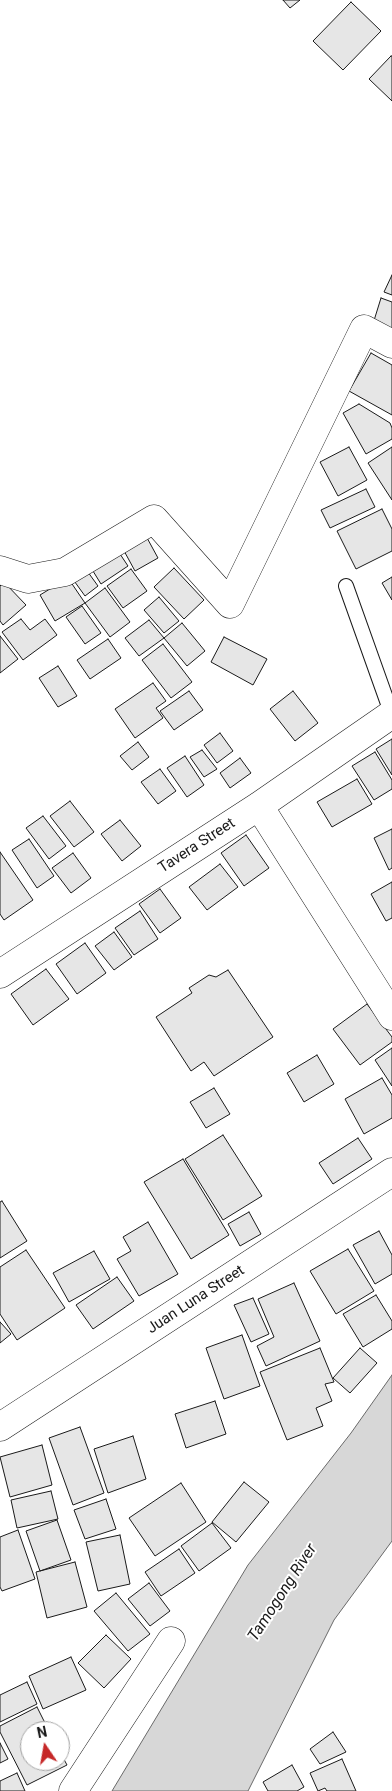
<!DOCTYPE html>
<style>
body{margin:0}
#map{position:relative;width:392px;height:1791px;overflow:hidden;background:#fff;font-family:Roboto,sans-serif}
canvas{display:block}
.north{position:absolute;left:20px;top:1721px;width:50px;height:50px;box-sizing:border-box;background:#fff;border:1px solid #a3a3a3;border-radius:50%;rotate:348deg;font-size:14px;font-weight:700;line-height:20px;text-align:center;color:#1a1a1a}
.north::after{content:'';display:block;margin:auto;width:18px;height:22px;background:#c62828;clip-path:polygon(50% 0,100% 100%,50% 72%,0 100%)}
</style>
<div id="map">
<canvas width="392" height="1791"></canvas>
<div class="north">N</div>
</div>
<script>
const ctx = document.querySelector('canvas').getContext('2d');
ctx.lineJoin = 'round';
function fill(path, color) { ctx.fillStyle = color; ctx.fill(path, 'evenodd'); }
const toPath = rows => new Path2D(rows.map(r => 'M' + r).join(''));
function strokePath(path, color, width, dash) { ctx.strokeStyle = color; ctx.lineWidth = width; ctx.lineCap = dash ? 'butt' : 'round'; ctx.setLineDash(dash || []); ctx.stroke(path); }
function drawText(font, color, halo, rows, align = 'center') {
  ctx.font = font + ' Roboto,sans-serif'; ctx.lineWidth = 4; ctx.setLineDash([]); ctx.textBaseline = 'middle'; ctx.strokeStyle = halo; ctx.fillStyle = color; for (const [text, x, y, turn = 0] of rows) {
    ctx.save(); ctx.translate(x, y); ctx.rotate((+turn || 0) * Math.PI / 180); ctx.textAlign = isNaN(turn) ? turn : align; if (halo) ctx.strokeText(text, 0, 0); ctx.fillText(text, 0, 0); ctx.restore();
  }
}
const water = toPath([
 [392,1375,392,1541,334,1620,248,1791,112,1791,248,1565,351,1433,392,1375]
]);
const building = toPath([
 [283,0,300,0,290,8,283,0],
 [351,2,381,31,343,70,313,41,351,2],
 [391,56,392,56,392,101,369,79,391,56],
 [392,275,392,295,384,292,392,275],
 [381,298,392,302,392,334,372,327,381,298],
 [371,353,392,365,392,415,349,391,371,353],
 [359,404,390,423,392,428,392,439,366,454,343,413,359,404],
 [349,447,367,480,338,496,320,462,349,447],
 [392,447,392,500,368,463,392,447],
 [366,489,375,507,330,528,321,510,366,489],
 [382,509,392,529,392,551,356,569,337,531,382,509],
 [146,536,158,558,135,571,123,549,146,536],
 [114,545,128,566,101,584,88,563,114,545],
 [85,568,98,586,85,596,72,578,85,568],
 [174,568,204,600,184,619,154,587,174,568],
 [131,569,147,591,123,608,107,586,131,569],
 [392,577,392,600,382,583,392,577],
 [68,578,85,603,55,621,40,595,68,578],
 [4,582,26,605,3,625,0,621,0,586,4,582],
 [105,588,130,622,110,637,85,603,105,588],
 [159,597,179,621,164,633,144,610,159,597],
 [82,606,101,633,85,644,66,617,82,606],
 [21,619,30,630,45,619,57,635,23,660,2,632,21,619],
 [149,620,164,638,139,656,125,638,149,620],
 [182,623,205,651,187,666,164,638,182,623],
 [0,636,18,659,0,673,0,636],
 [224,637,267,659,253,685,211,662,224,637],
 [108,639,121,658,90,679,77,660,108,639],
 [163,644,192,682,171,698,142,660,163,644],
 [58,666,77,696,58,707,39,678,58,666],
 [153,683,166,701,156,708,163,718,135,738,115,709,153,683],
 [189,691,203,710,174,730,160,711,189,691],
 [293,691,318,723,295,741,270,709,293,691],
 [220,733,233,751,217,763,204,745,220,733],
 [392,739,392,775,376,749,392,739],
 [138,742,149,757,132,770,120,756,138,742],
 [202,750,217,769,204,777,190,757,202,750],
 [375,752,392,780,392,789,374,800,352,766,375,752],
 [185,756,204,785,187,797,167,768,185,756],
 [240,758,251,773,230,788,220,773,240,758],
 [160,769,176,791,158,804,141,782,160,769],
 [357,779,372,804,332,827,317,802,357,779],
 [70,801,94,832,74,847,50,816,70,801],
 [43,816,66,846,49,859,26,828,43,816],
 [120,820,141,846,122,861,101,834,120,820],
 [392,829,392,868,389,870,374,838,392,829],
 [246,835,269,868,244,886,221,853,246,835],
 [29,839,54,876,37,888,12,850,29,839],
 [0,852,33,900,4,920,0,914,0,852],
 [73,853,91,878,71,893,52,868,73,853],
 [220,864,238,887,207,910,189,887,220,864],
 [392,882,392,918,386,921,371,894,392,882],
 [160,889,181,918,160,933,139,904,160,889],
 [140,911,158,939,134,955,115,928,140,911],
 [114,932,132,957,114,970,95,946,114,932],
 [85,943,106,973,77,994,56,964,85,943],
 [46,969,69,999,33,1025,11,994,46,969],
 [228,970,273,1037,214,1076,204,1062,191,1071,156,1017,192,993,189,988,209,975,216,977,228,970],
 [367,1004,392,1037,392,1042,360,1065,333,1029,367,1004],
 [392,1048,392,1086,375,1060,392,1048],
 [317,1055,334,1084,304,1102,287,1073,317,1055],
 [382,1078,392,1095,392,1118,364,1134,345,1099,382,1078],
 [214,1088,230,1114,206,1128,190,1102,214,1088],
 [223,1135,262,1196,223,1220,185,1159,223,1135],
 [358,1138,372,1159,333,1184,319,1163,358,1138],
 [183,1159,229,1235,191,1259,144,1182,183,1159],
 [2,1201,27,1241,0,1258,0,1202,2,1201],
 [249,1212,261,1234,240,1246,228,1224,249,1212],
 [148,1222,178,1274,139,1296,117,1259,131,1251,123,1237,148,1222],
 [379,1231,392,1255,392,1274,375,1284,353,1245,379,1231],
 [348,1249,374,1291,336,1314,310,1271,348,1249],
 [26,1250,65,1308,17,1340,0,1314,0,1267,26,1250],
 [94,1251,110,1279,69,1302,53,1273,94,1251],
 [117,1277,134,1301,93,1329,76,1305,117,1277],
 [294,1283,320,1341,266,1366,257,1346,274,1337,258,1299,294,1283],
 [376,1295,392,1321,392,1329,363,1347,343,1314,376,1295],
 [253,1298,269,1334,251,1342,234,1305,253,1298],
 [0,1322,11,1334,0,1343,0,1322],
 [242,1335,260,1386,224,1399,206,1348,242,1335],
 [320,1348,334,1382,325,1384,332,1401,316,1408,323,1426,287,1440,260,1372,320,1348],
 [360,1348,377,1363,350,1393,333,1378,360,1348],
 [215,1401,226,1434,186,1448,175,1414,215,1401],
 [80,1427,104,1493,73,1505,49,1438,80,1427],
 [133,1436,146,1479,108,1493,94,1449,133,1436],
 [42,1445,52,1485,10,1497,0,1457,42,1445],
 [244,1482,269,1502,236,1542,212,1522,244,1482],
 [181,1483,206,1522,155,1556,129,1518,181,1483],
 [51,1491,58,1519,17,1528,11,1500,51,1491],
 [106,1499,116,1529,85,1539,74,1510,106,1499],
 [57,1520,71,1560,40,1571,26,1531,57,1520],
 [212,1523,231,1548,199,1571,181,1546,212,1523],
 [18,1530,35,1579,2,1591,0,1587,0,1537,18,1530],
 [120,1535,130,1584,98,1591,86,1542,120,1535],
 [179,1549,195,1573,161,1596,145,1572,179,1549],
 [75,1562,87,1607,47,1618,36,1572,75,1562],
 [149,1583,170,1611,150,1626,128,1599,149,1583],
 [116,1593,150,1634,128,1651,94,1611,116,1593],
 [106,1635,131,1659,104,1688,78,1663,106,1635],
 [71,1657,86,1690,43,1709,29,1676,71,1657],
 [27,1682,37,1704,0,1722,0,1695,27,1682],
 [37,1707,49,1731,30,1731,30,1761,60,1761,60,1752,67,1765,27,1785,0,1732,0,1726,37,1707],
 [333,1732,346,1752,320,1764,310,1749,333,1732],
 [0,1743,8,1759,0,1763,0,1743],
 [342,1759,356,1791,327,1791,325,1788,318,1791,310,1773,342,1759],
 [292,1765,304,1787,297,1791,268,1791,263,1782,292,1765],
 [17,1773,25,1791,0,1791,0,1781,17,1773]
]);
const service = toPath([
 [346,586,392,715]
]);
const minor = toPath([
 [0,570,28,579,65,572,154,519,230,604,364,329,392,344],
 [259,806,392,1016],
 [0,974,259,806,392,714],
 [0,1427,392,1172],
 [73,1791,171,1641]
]);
const streetNames = [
 ["Tavera Street",197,846,-33],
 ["Juan Luna Street",196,1300,-33]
];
const waterNames = [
 ["Tamogong River",283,1593,-57]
];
fill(water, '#d7d7d7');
strokePath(water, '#6a6a6a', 1);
fill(building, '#e6e6e6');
strokePath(building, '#1a1a1a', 1);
strokePath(service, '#1a1a1a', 16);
strokePath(minor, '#1a1a1a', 29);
strokePath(service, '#fff', 14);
strokePath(minor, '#fff', 28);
drawText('15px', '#1a1a1a', '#fff', streetNames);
drawText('italic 16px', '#1a1a1a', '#fff', waterNames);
</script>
